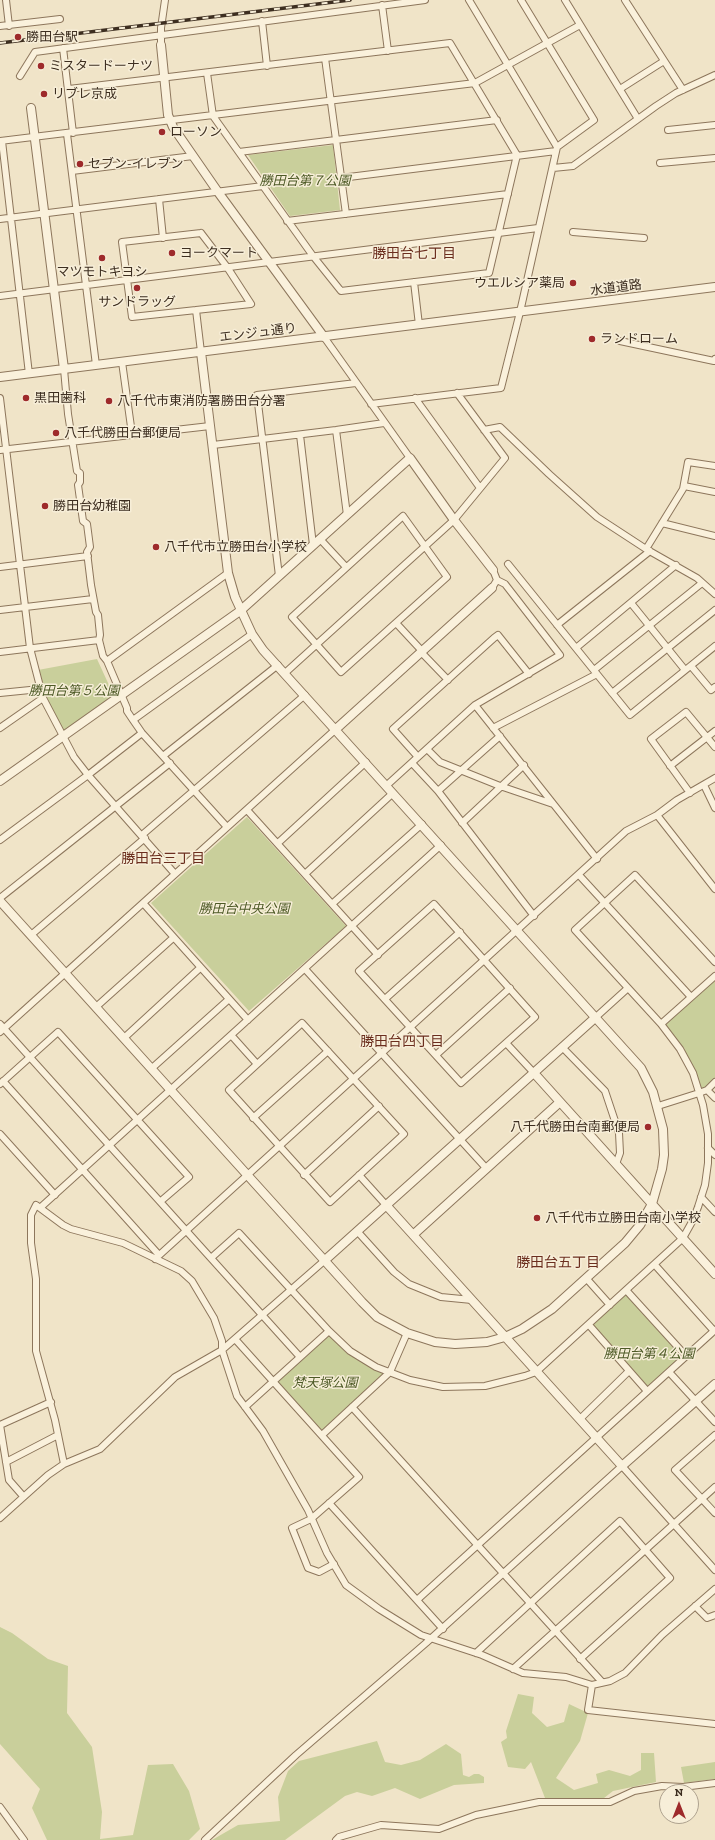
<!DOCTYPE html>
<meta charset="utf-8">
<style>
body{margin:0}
#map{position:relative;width:715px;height:1840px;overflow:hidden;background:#f0e4c8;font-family:"Zilla Slab",serif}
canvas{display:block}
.north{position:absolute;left:659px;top:1784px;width:40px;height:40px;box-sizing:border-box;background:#f7eed8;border:1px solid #ada18e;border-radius:50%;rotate:0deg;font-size:11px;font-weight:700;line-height:16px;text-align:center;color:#3d2e20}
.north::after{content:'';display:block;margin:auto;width:14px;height:18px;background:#9e2a2b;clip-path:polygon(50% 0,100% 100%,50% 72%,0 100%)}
</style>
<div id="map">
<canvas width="715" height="1840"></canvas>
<div class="north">N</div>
</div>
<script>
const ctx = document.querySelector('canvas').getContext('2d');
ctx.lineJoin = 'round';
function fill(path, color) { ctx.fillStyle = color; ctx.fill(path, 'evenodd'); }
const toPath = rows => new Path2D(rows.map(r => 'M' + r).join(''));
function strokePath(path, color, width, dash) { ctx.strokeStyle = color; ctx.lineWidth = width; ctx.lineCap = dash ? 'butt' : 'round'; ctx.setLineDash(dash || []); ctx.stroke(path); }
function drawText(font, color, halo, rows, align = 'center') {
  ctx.font = font + ' "Zilla Slab","Noto Sans JP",serif'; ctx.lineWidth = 3; ctx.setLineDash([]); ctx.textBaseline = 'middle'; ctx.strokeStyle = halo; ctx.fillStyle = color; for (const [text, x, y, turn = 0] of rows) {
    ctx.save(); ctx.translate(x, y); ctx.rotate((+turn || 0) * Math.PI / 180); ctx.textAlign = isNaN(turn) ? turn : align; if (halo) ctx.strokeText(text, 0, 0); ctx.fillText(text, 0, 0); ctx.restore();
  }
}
const green = toPath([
 [333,145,340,210,290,216,248,155],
 [97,659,114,696,63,734,45,697,38,670],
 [247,817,346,926,249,1011,151,903],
 [715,980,715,1078,707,1087,700,1089,684,1048,664,1025],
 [626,1290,686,1356,647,1391,589,1325],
 [330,1334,349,1354,363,1363,386,1373,322,1431,277,1381],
 [0,1627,12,1633,48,1659,68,1666,67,1713,92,1747,102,1812,100,1839,133,1835,148,1765,173,1764,189,1791,200,1829,189,1840,47,1840,32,1808,40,1789,0,1744],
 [518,1694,534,1697,532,1713,547,1727,564,1722,569,1704,588,1713,580,1741,556,1778,574,1790,598,1783,596,1774,609,1770,630,1776,641,1770,641,1753,654,1753,656,1782,613,1791,604,1798,545,1798,531,1762,525,1769,508,1767,501,1742,507,1738,506,1731],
 [377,1741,385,1762,401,1765,420,1760,446,1744,461,1754,463,1775,469,1777,474,1774,479,1774,484,1777,484,1783,454,1785,420,1799,395,1788,372,1796,357,1792,345,1796,285,1840,212,1840,238,1825,280,1821,278,1797,288,1771,299,1761],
 [715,1762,715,1779,684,1783,681,1767]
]);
const minor = toPath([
 [6,0,9,26],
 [521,0,594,120,557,147],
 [565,0,638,119],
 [625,0,683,90],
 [382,5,388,51],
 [262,21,267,66],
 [0,26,60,19],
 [161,45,161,28,165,0],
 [63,48,73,133],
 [325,58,346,214],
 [20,76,35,52,425,0],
 [69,89,450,43,517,155,489,273,341,291,313,256,213,116,207,73],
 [620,89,664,61],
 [668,130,715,125],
 [67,134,96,365],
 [0,141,475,83,580,25],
 [2,141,29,374],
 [239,152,497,120],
 [660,163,715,158],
 [553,168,573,166,656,106,676,93,715,75],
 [72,171,193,156],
 [341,178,556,151],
 [159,199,163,238],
 [0,219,263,186],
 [287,221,508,194],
 [573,232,644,238],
 [201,233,227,267,251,304,132,317,122,242,201,233],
 [414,282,419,325],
 [0,296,538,228],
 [196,310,201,352],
 [324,337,410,458],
 [620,341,714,361,715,359],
 [122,362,132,434],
 [64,369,68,414,77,471,80,473,80,482,78,485,83,521,87,524,90,547,87,552,91,585,96,612,98,615,100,635,99,640,103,656,107,661,127,708,127,711,133,720,142,733,227,827],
 [0,398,30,648,43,698,74,757,88,775,175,874],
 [415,398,480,488],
 [371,404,501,388,520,312,557,147,469,0],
 [336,430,347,515],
 [484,430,500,427,549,474,597,517,646,549,697,578,715,594],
 [300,435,313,545],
 [213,445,336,430,384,423],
 [0,450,210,426],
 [684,486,715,492],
 [403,516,447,577,341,672,292,617,403,516],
 [662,523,715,536],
 [320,539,346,567],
 [646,549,683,489,688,462,715,466],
 [508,564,630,715,715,646],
 [0,567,88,556],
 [279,576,257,395,356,383],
 [492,588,497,580,493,570],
 [631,603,685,670],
 [0,610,93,599],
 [396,623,422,651],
 [557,625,650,551],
 [576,648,676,565],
 [0,652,99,640],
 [421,652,448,680],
 [107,661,228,573],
 [691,666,711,690,715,687],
 [594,670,702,583],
 [285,673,454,520,505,458,457,393],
 [0,693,40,689],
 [612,693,715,610],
 [475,705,597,859],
 [133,720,252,634],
 [0,728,43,698],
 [493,728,597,674],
 [427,749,440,762,500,786,553,804],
 [163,756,278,665],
 [418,757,393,729,494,638,498,635,529,674],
 [412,763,438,791,534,916],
 [670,766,715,731],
 [704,785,715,808],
 [386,786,475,705,560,655,505,584,497,580],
 [438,791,500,736],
 [690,793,651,739,686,712,715,747],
 [247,810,378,955],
 [657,815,715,889],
 [462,823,524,765],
 [142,835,305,695],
 [0,840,88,775,142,733],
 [278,843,366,762],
 [305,874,393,793],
 [579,875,691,997],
 [0,898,170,763],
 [143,903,248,1020],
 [332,904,422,824],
 [434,904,535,1017,461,1083,359,971,434,904],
 [31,935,145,838],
 [305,969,486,1168],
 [385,999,460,932],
 [96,1007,173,938],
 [596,1017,628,988],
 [302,1023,404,1134,330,1202,229,1090,302,1023],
 [0,1024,300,1357],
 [661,1024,715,976],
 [0,1032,336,729],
 [231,1035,257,1064],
 [124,1038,200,968],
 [506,1043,534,1073],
 [562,1047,605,1091,619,1133,620,1153,616,1164],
 [436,1055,510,988],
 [151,1069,228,1000],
 [3,1081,159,1255],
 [0,1084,58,1032,189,1177,161,1201],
 [707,1090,715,1098],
 [658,1106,699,1093,707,1090,715,1082],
 [253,1118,328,1051],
 [0,1134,55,1195],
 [708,1148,715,1155],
 [304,1175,379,1106],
 [359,1175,386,1205],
 [701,1197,715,1212],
 [41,1207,441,845],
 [357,1231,394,1272,409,1284,441,1297,472,1300],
 [211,1258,239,1233,329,1331,350,1351,376,1367,410,1380,443,1387,485,1386,525,1376,536,1372,683,1238,693,1220,698,1207,705,1185,708,1163,708,1134,703,1105,693,1073,680,1049,661,1024,575,930,635,875,715,962],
 [155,1259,626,831,657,815,677,800,715,778],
 [655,1265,714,1331],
 [586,1278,610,1305],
 [626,1290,686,1356],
 [589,1325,647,1391],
 [235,1339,359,1477,311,1519,292,1528,308,1568,319,1572,334,1564],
 [669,1372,715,1422],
 [245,1407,329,1331],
 [352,1407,602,1682],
 [580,1419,629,1371],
 [322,1435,390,1372,407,1333],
 [715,1435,675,1470,715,1513],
 [6,1462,58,1435],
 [64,1464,55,1420,36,1351,36,1279,31,1243,31,1215,36,1205,63,1225,71,1229,123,1243,181,1271,192,1281,214,1318,222,1341,222,1350,237,1396,263,1431,308,1510,327,1553,346,1585,379,1609,421,1635,482,1655,523,1673,566,1677,592,1685,610,1681,625,1673,662,1635,715,1589],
 [23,1496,9,1480,0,1425,51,1402],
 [329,1503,443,1629],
 [0,1518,48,1475,64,1464,100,1449,175,1377,222,1350,324,1261],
 [417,1600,715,1330],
 [695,1606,707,1618,715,1615],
 [476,1653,620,1521,670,1578,580,1659],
 [513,1669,715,1487],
 [592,1685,588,1710,715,1724],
 [0,1807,24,1840],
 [205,1840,296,1755,426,1643,622,1466,715,1570],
 [336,1840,339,1837,381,1825,439,1829,476,1815,539,1802,610,1802,634,1791,662,1786,683,1787,715,1783]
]);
const tertiary = toPath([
 [161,45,168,115,173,127,218,192,324,337],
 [31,108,64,369],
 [0,377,715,287],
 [336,729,492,588],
 [0,781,240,611,410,458,454,520,493,570],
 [0,901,362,1302,377,1317,407,1333,435,1342,455,1344,487,1342,505,1337,522,1329,552,1309,625,1243,640,1225,652,1204,662,1169,664,1155,663,1129,653,1092,641,1068,263,650,252,634,235,597,228,573,201,352],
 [534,1073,715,1274],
 [386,1205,622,1466,715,1384],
 [413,1235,560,1102],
 [324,1261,596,1017]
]);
const rail = toPath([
 [0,43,350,0]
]);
const markers = [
 [18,37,4,"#9e2a2b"],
 [41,66,4,"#9e2a2b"],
 [44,94,4,"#9e2a2b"],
 [162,132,4,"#9e2a2b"],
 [80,164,4,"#9e2a2b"],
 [172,253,4,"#9e2a2b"],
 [102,258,4,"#9e2a2b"],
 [573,283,4,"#9e2a2b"],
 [137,288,4,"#9e2a2b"],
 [592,339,4,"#9e2a2b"],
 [26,398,4,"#9e2a2b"],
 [109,401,4,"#9e2a2b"],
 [56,433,4,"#9e2a2b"],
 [45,506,4,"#9e2a2b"],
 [156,547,4,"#9e2a2b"],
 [648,1127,4,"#9e2a2b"],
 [537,1218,4,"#9e2a2b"]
];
const poiNames = [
 ["勝田台駅",26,37],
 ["ミスタードーナツ",49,66],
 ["リブレ京成",52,94],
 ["ローソン",170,132],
 ["セブン-イレブン",88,164],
 ["ヨークマート",180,253],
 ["マツモトキヨシ",102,272,"center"],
 ["ウエルシア薬局",565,283,"right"],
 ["サンドラッグ",137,302,"center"],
 ["ランドローム",600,339],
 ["黒田歯科",34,398],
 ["八千代市東消防署勝田台分署",117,401],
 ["八千代勝田台郵便局",64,433],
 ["勝田台幼稚園",53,506],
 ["八千代市立勝田台小学校",164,547],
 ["八千代勝田台南郵便局",640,1127,"right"],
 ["八千代市立勝田台南小学校",545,1218]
];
const parkNames = [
 ["勝田台第７公園",305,181],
 ["勝田台第５公園",74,691],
 ["勝田台中央公園",244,909],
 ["勝田台第４公園",649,1354],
 ["梵天塚公園",325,1383]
];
const streetNames = [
 ["水道道路",616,288,-7],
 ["エンジュ通り",258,333,-7]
];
const neighbourhoodNames = [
 ["勝田台七丁目",414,254],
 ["勝田台三丁目",163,859],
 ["勝田台四丁目",402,1042],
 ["勝田台五丁目",558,1263]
];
fill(green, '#c9cf9b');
strokePath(minor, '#8d765c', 8);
strokePath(tertiary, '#8d765c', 10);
strokePath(minor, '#faf1dc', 6);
strokePath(tertiary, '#faf1dc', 8);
strokePath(rail, '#3d2e20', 3.5);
strokePath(rail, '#f7eed8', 2, [6]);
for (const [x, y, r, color] of markers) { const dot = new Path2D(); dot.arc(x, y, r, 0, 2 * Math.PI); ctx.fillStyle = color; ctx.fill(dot); strokePath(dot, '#f7eed8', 1.5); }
drawText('13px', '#3d2e20', '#f7eed8', poiNames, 'left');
drawText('italic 13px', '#4d5a26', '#f7eed8', parkNames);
drawText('13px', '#3d2e20', '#f7eed8', streetNames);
drawText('14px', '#6b2e1e', '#f7eed8', neighbourhoodNames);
</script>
